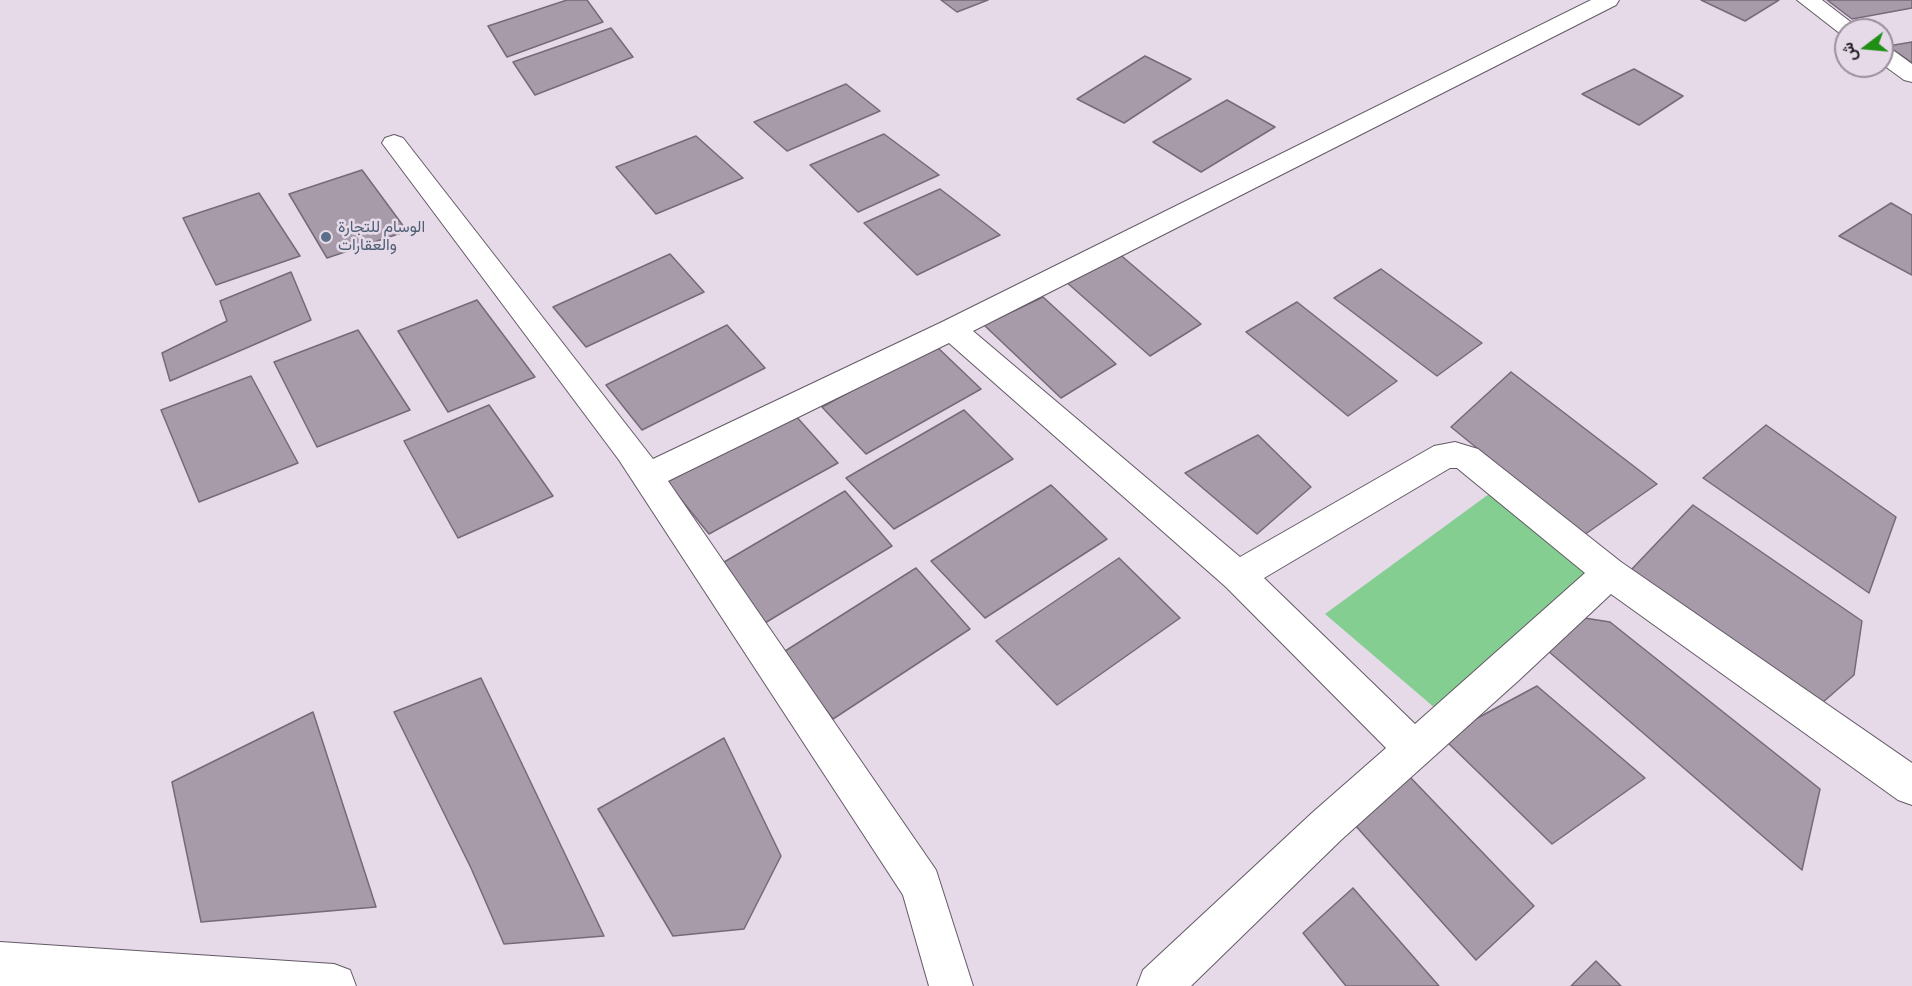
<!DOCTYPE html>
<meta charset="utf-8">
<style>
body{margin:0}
#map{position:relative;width:1912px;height:986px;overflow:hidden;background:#e6dae9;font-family:Manrope,Vazirmatn,sans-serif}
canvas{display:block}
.north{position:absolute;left:1834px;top:18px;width:60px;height:60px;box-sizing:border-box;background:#e6dae9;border:2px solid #99909b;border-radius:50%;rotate:254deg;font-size:16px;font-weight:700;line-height:24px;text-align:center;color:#252126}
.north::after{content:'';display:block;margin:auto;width:21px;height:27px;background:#208f16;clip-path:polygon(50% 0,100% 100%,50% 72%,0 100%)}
</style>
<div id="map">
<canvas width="1912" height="986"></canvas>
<div class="north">ش</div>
</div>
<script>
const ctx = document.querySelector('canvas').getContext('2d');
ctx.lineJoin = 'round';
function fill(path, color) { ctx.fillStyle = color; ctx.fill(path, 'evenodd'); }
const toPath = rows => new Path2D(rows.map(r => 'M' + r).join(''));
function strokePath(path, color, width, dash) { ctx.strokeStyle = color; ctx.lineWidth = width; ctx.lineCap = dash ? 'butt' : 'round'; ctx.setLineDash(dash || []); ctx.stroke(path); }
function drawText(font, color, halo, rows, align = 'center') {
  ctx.font = font + ' Manrope,Vazirmatn,sans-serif'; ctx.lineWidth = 5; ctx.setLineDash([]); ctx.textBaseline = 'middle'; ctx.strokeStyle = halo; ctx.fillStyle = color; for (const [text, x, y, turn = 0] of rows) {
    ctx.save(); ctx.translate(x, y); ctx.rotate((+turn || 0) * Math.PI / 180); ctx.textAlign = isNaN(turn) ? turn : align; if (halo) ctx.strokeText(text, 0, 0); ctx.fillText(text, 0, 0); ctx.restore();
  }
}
const green = toPath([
 [1489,494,1608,584,1456,726,1325,614]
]);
const building = toPath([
 [567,0,587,0,603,22,507,57,488,26,567,0],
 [941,0,988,0,957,12,941,0],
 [1701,0,1779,0,1745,21,1701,0],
 [1827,0,1912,0,1912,8,1852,19,1827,0],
 [611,28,633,57,535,95,513,62,611,28],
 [1912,42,1912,63,1888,46,1912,42],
 [1145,56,1191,79,1124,123,1077,99,1145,56],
 [1634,69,1683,96,1639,125,1582,94,1634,69],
 [846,84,880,111,787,151,754,122,846,84],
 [1227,100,1275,127,1201,172,1153,142,1227,100],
 [884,134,939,175,858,212,810,165,884,134],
 [696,136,743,178,656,214,616,167,696,136],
 [362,170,407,231,327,258,289,194,362,170],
 [940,189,1000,235,917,275,864,223,940,189],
 [259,193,300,256,216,285,183,218,259,193],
 [1891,203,1912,215,1912,275,1839,236,1891,203],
 [1117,252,1201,324,1150,356,1064,280,1117,252],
 [670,254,704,292,586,347,553,307,670,254],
 [1381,269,1482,343,1437,376,1334,298,1381,269],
 [291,272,311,320,170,381,162,353,227,321,220,301,291,272],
 [1043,297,1116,364,1061,398,984,325,1043,297],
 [477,300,535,377,448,412,398,331,477,300],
 [1297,302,1397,381,1348,416,1246,332,1297,302],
 [727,325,765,368,642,430,606,385,727,325],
 [358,330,410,410,317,447,274,362,358,330],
 [935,345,981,389,866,454,822,407,935,345],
 [1511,372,1657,484,1584,535,1451,427,1511,372],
 [251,376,298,463,199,502,161,410,251,376],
 [489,405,553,496,458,538,404,441,489,405],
 [964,410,1013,459,894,529,846,478,964,410],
 [794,414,838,463,709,534,667,482,794,414],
 [1766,425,1896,517,1869,593,1703,478,1766,425],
 [1258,435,1311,487,1257,534,1185,473,1258,435],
 [1051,485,1107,539,985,618,931,561,1051,485],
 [845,491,892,546,760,626,714,568,845,491],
 [1693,505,1862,621,1854,675,1814,710,1630,571,1693,505],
 [1119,558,1180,618,1057,705,996,641,1119,558],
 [916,568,970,629,833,719,782,653,916,568],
 [1578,617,1610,622,1820,789,1802,870,1540,644,1578,617],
 [481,678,604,936,504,944,471,868,394,712,481,678],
 [1537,686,1645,778,1552,844,1442,737,1537,686],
 [313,712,376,907,201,922,172,782,313,712],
 [724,738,781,856,744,929,673,936,598,809,724,738],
 [1409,776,1534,906,1476,960,1354,824,1409,776],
 [1353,888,1439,986,1346,986,1303,933,1353,888],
 [1596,961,1621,986,1571,986,1596,961]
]);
const minor = toPath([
 [1591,0,1619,0,1616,5,973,331,1240,557,1434,446,1455,442,1478,449,1621,562,1912,763,1912,805,1898,800,1611,594,1518,681,1341,840,1191,986,1137,986,1143,970,1313,812,1386,748,1226,587,949,343,668,481,936,870,973,986,929,986,903,895,619,460,382,143,385,138,394,135,403,138,653,459,942,322,1591,0],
 [1450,468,1457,468,1585,573,1415,724,1264,578,1450,468],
 [0,942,334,964,350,970,356,986,0,986,0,942]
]);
const tertiary = toPath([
 [1797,0,1822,0,1861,30,1846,30,1846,36,1842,35,1797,0],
 [1882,46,1890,48,1912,64,1912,82,1904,80,1882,64,1882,46]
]);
const markers = [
 [326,237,6,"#5c6f8a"]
];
const serviceNames = [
 ["الوسام للتجارة",338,228],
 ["والعقارات",338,246]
];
fill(green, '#84ce92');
fill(building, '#a79ba9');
strokePath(building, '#756a77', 1.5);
strokePath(minor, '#635966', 2);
strokePath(tertiary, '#635966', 2);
fill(minor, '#fff');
fill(tertiary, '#fff');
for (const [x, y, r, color] of markers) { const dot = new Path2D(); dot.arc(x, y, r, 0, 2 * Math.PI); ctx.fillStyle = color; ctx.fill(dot); strokePath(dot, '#e6dae9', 2); }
drawText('16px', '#4e5e75', '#e6dae9', serviceNames, 'left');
</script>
